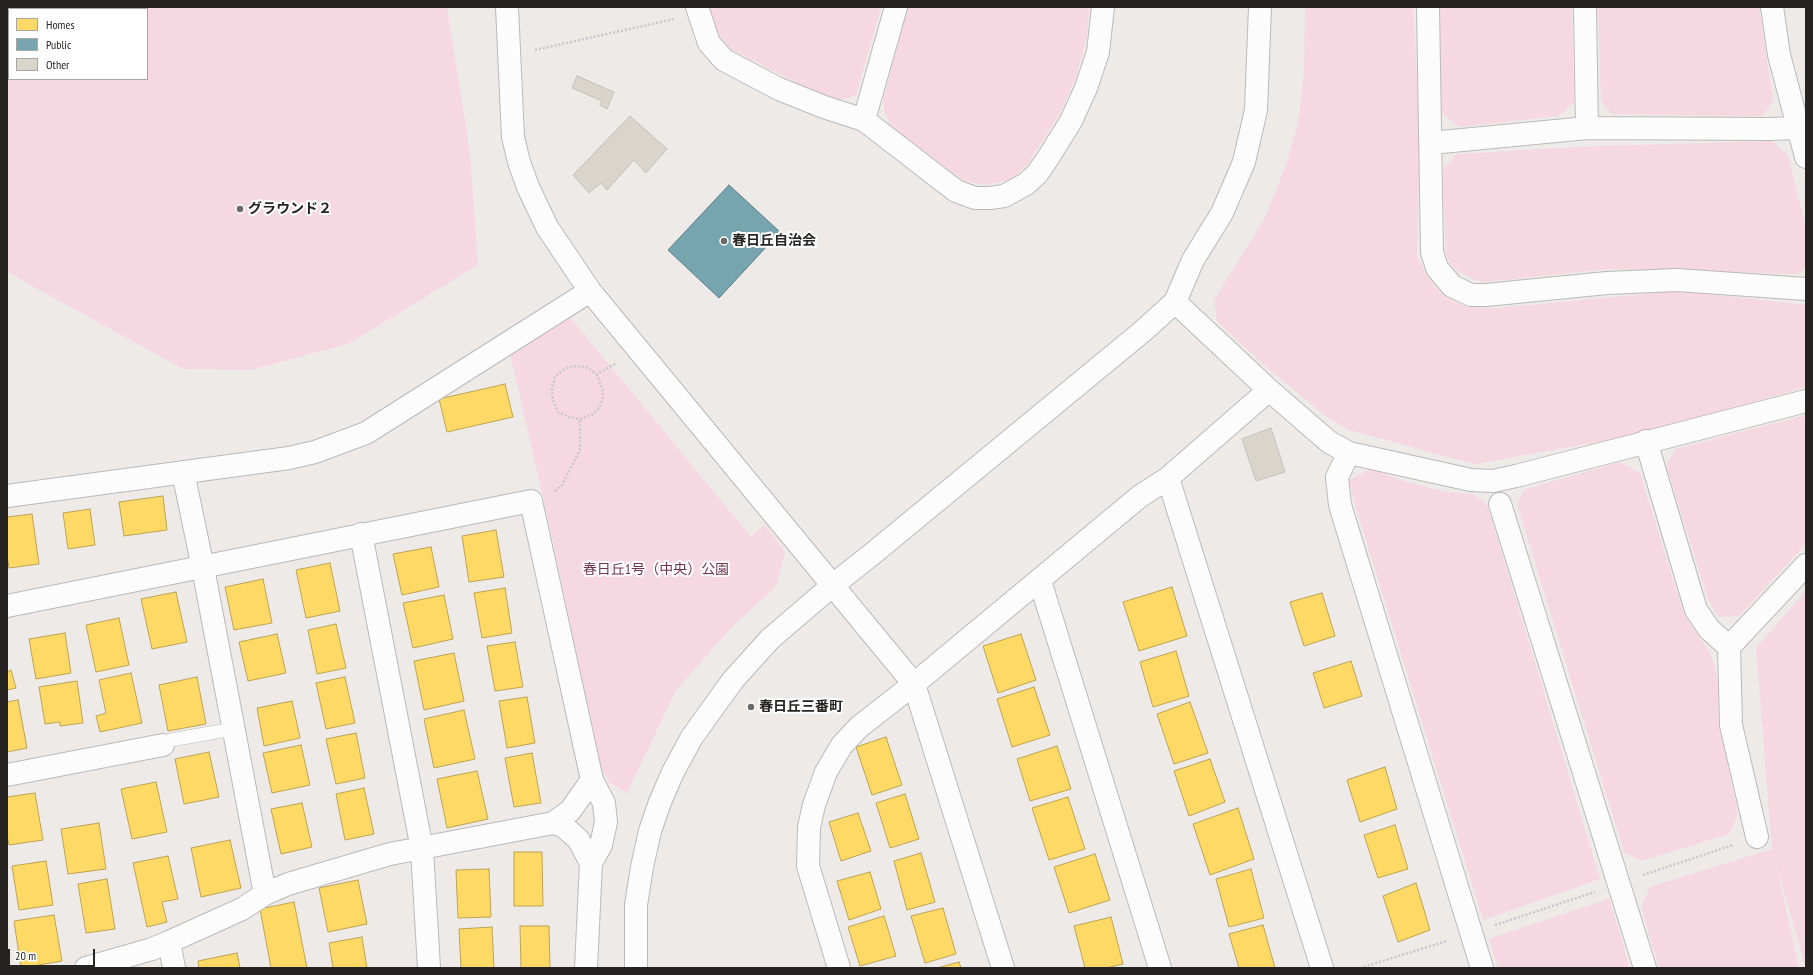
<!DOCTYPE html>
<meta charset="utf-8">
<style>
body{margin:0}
#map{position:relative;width:1813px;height:975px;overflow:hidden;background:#edeae8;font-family:"PT Sans Narrow",sans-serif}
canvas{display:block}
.frame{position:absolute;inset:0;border:8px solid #262423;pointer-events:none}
.legend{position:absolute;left:8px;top:8px;width:140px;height:72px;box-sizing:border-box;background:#fff;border:1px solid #a8a7a7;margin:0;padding:5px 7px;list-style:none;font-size:12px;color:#262423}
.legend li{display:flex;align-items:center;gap:8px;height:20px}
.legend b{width:20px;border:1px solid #a8a7a7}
.scale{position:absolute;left:8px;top:949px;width:87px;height:18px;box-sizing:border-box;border:2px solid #262423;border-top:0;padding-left:5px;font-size:12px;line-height:14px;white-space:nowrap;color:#262423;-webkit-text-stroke:3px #fff;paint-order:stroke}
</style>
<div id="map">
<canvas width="1813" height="975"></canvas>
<div class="frame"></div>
<ul class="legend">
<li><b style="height:11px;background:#ffd966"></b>Homes</li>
<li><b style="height:11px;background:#76a5af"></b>Public</li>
<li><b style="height:11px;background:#dad5cb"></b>Other</li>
</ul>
<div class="scale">20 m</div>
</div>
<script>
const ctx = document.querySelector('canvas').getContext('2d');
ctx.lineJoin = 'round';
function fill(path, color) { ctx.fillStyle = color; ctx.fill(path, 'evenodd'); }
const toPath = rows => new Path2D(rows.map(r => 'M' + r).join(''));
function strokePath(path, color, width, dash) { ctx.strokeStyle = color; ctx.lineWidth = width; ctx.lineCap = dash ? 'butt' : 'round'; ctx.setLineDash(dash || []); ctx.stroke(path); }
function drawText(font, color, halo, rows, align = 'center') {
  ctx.font = font + ' "PT Sans Narrow","Noto Sans JP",sans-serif'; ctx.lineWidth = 4; ctx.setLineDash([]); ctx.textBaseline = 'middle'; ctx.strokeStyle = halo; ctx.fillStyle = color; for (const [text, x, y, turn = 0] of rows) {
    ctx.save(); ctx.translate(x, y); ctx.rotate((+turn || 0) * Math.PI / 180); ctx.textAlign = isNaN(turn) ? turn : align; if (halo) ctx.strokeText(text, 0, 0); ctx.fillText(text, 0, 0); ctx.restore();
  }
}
const green = toPath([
 [7,7,447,7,470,153,478,265,348,344,250,370,183,369,7,272],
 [9,9,147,9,147,79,9,79],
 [709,7,881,7,856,95,849,98,840,99,819,94,731,49,713,27],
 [908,7,1089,7,1087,36,1076,77,1060,113,1028,163,1012,179,987,185,973,183,963,180,890,126,885,113,883,100],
 [1305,7,1413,7,1420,128,1417,256,1426,274,1435,287,1447,298,1466,307,1496,308,1680,291,1806,305,1806,387,1636,435,1475,464,1349,430,1326,416,1264,365,1217,321,1214,300,1265,218,1286,165,1299,118,1304,71],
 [1439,7,1572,7,1574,103,1558,116,1459,127,1440,111],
 [1598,7,1759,7,1773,100,1763,116,1612,114,1601,102],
 [1772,141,1788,155,1806,229,1806,267,1800,274,1609,269,1483,282,1471,278,1453,268,1446,254,1443,169,1457,154,1596,146],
 [569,316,751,537,765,525,785,552,776,586,732,627,676,690,627,793,610,783,601,769,549,523,510,354],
 [1806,415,1806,544,1739,616,1718,617,1708,599,1666,465,1676,449],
 [1619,462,1640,473,1684,615,1710,653,1717,676,1719,726,1738,814,1729,834,1641,861,1624,852,1517,504,1524,490],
 [1370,469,1407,482,1446,492,1473,494,1487,504,1600,879,1483,920,1356,508,1349,480],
 [1806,591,1806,968,1775,860,1799,968,1659,968,1641,907,1650,887,1772,849,1756,648],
 [1609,899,1630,968,1498,968,1489,939]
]);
const homes = toPath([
 [505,384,513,417,447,432,439,399,505,384],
 [163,496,167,530,124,536,119,502,163,496],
 [90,509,95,545,68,549,63,513,90,509],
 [32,514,39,564,9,568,7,555,7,517,32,514],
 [496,530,504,577,469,582,462,536,496,530],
 [431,547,439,587,402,595,393,554,431,547],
 [330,563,340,611,306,618,296,570,330,563],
 [263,579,272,623,234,630,225,587,263,579],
 [1172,587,1187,636,1139,651,1123,602,1172,587],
 [505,588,512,633,482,638,474,593,505,588],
 [176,592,187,642,152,649,141,599,176,592],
 [1322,593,1335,636,1304,646,1290,602,1322,593],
 [444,595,453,639,413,648,403,603,444,595],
 [119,618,129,665,96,672,86,625,119,618],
 [336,624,346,668,317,674,308,630,336,624],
 [65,633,71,673,36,679,29,639,65,633],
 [277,634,286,673,248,681,239,642,277,634],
 [1021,634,1036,680,998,693,983,646,1021,634],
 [515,642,523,687,495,691,487,646,515,642],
 [1176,651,1189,696,1153,707,1140,662,1176,651],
 [454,653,464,701,424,710,414,661,454,653],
 [1351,661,1362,696,1324,708,1313,673,1351,661],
 [11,670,16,688,7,690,7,672,11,670],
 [131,673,142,723,100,732,96,716,106,713,99,680,131,673],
 [197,677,206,724,168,731,159,685,197,677],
 [345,677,355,723,326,729,316,683,345,677],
 [77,681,83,723,60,726,60,722,45,724,39,687,77,681],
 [1034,687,1050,735,1012,747,997,699,1034,687],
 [527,697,535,743,507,748,499,701,527,697],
 [18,700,27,748,7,752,7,702,18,700],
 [292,701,300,738,264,746,257,708,292,701],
 [1190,702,1208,753,1174,764,1157,714,1190,702],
 [464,710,475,759,434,768,424,719,464,710],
 [356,733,365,778,336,784,326,739,356,733],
 [886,737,902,785,872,795,856,747,886,737],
 [301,745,310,785,272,793,263,753,301,745],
 [1057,746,1071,789,1030,801,1017,759,1057,746],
 [209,752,219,797,184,804,175,759,209,752],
 [532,753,541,803,514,807,505,758,532,753],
 [1210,759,1225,802,1189,816,1174,771,1210,759],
 [1385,767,1397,809,1360,822,1347,780,1385,767],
 [477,771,488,819,447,828,437,779,477,771],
 [156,782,167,832,132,839,121,789,156,782],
 [364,788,374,834,345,840,336,794,364,788],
 [35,793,43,840,9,845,7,835,7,797,35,793],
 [905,794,919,839,890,848,876,803,905,794],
 [1068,797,1085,849,1049,860,1032,808,1068,797],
 [302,803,312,847,281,854,271,809,302,803],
 [1238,808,1254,859,1210,875,1193,824,1238,808],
 [858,813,871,851,841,861,829,822,858,813],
 [99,823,106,869,68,874,61,829,99,823],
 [1395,825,1408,869,1378,878,1364,835,1395,825],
 [230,840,241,888,201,897,191,848,230,840],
 [514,852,542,852,543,906,514,906,514,852],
 [921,853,935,902,907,910,894,861,921,853],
 [1095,854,1110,900,1069,913,1054,867,1095,854],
 [168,856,178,899,162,902,167,922,147,927,133,863,168,856],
 [46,861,53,905,19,910,12,866,46,861],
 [489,869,491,917,458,918,456,870,489,869],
 [1251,869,1264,918,1229,927,1216,879,1251,869],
 [870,872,881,909,849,920,837,881,870,872],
 [107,879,115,929,86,933,78,884,107,879],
 [358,880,367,924,328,932,319,888,358,880],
 [1416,883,1430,930,1398,942,1383,896,1416,883],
 [294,902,307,968,271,968,260,909,294,902],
 [943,908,956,954,925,963,911,916,943,908],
 [54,915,62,961,21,968,14,921,54,915],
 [884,916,896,956,860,966,848,927,884,916],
 [1111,917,1123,964,1106,968,1085,968,1074,926,1111,917],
 [1263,925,1275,968,1239,968,1229,934,1263,925],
 [520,926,549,926,550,968,521,968,520,926],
 [492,927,494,968,461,968,459,929,492,927],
 [362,937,367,968,333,968,329,943,362,937],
 [237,953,240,968,199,968,198,961,237,953],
 [959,962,961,968,937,968,959,962]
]);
const public = toPath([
 [729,185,780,232,719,298,668,250,729,185]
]);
const building = toPath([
 [577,76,614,92,607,109,600,105,602,101,572,88,577,76],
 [630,116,667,149,646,173,634,160,607,190,601,183,589,193,573,175,630,116],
 [1271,428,1285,472,1256,481,1242,439,1271,428]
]);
const path = toPath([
 [535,50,674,19],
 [597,374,603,392,602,401,599,408,593,414,580,419,569,417,558,412,553,400,552,388,555,377,563,370,573,366,586,367,597,374,617,363],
 [555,491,562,485,580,450,580,419],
 [1643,875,1733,845],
 [1495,925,1595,892],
 [1360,968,1447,941]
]);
const lane = toPath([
 [163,745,171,740,233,729]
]);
const street = toPath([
 [507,7,513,137,519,162,528,187,547,227,590,291,914,684,1003,968],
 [697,7,709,43,724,60,779,89,824,107,864,120,956,191,975,198,990,198,1004,196,1026,184,1037,174,1048,158,1071,121,1086,88,1098,52,1103,7],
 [1428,7,1432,252,1437,268,1452,286,1471,295,1486,295,1607,283,1677,280,1806,289],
 [1585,7,1587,128],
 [1772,7,1779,55,1806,157],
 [864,120,896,7],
 [1431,143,1587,128,1769,129,1799,128],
 [1175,302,1269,390,1329,442,1349,453,1471,480,1493,481,1516,476,1806,401],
 [1646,441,1696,610,1709,629,1729,647],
 [1349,453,1337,477,1340,505,1482,968],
 [183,472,203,568,265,894],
 [1168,478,1322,968],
 [7,496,289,458,315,452,366,433,590,291],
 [1500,504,1645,968],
 [361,534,422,849,429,968],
 [1040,581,1160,968],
 [7,606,531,501,592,780,604,803,606,822,601,845,591,863,586,968],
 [7,775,163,745],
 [553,823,563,826,578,839,591,863],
 [1757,837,1731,725,1729,647,1806,565],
 [169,942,174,968],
 [86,968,152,949,169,942,242,909,265,894,288,884,390,854,553,823,570,811,592,780],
 [839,968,808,866,809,827,814,805,826,772,842,745,859,727,914,684,1139,497,1168,478,1269,390]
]);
const secondary = toPath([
 [636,968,636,905,642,867,650,831,660,802,673,772,692,737,733,680,770,639,833,585,871,555,1143,331,1175,302,1193,260,1222,213,1244,162,1256,110,1260,7]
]);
const markers = [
 [240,209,4,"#6c6968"],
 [724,241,4,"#6c6968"],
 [751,707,4,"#6c6968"]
];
const poiNames = [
 ["グラウンド２",248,209],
 ["春日丘自治会",732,241],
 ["春日丘三番町",759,707]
];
const parkNames = [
 ["春日丘1号（中央）公園",656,570]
];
fill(green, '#f5d8e1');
fill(homes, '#ffd966');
strokePath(homes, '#bea352', 1);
fill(public, '#76a5af');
strokePath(public, '#5e7e85', 1);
fill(building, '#dad5cb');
strokePath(building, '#c3c1c0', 1);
strokePath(lane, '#bcb9b8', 14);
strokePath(street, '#bcb9b8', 24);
strokePath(secondary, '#bcb9b8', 24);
strokePath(path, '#cac8c8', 2.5, [2, 2]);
strokePath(lane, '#fcfcfc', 13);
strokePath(street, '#fcfcfc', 22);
strokePath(secondary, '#fcfcfc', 22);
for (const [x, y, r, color] of markers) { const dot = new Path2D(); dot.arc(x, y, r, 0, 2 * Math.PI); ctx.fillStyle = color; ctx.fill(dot); strokePath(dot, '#fff', 1.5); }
drawText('bold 14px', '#262423', '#fff', poiNames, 'left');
drawText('14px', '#71334d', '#fff', parkNames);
</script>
